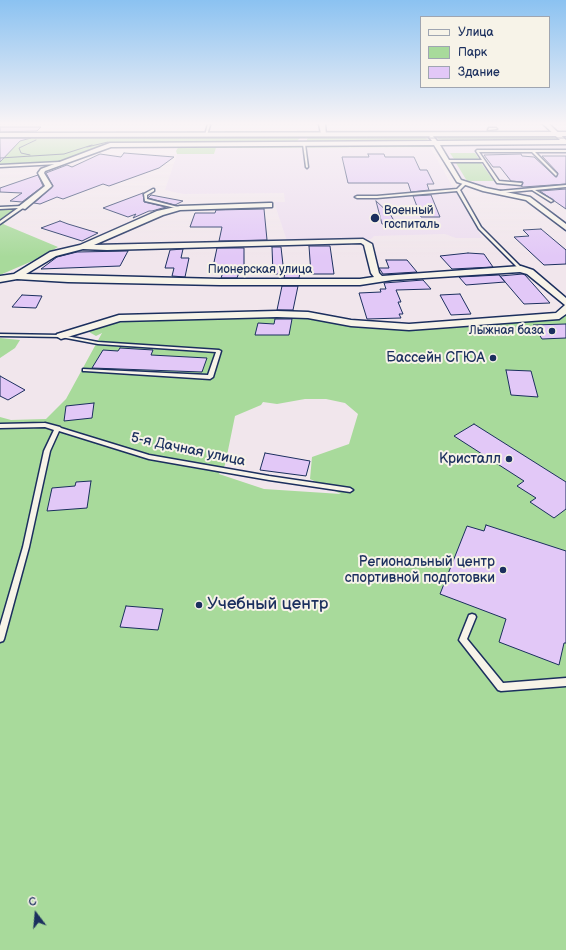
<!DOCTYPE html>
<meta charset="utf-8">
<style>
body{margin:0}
#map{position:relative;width:566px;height:950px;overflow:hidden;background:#f1e6ec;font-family:"Balsamiq Sans",sans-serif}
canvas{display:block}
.legend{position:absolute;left:420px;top:16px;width:130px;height:72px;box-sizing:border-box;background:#f7f3e8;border:1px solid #9fa5b1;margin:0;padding:5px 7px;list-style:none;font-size:12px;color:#1b2f5e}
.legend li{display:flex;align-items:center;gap:8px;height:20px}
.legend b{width:20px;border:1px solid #9fa5b1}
.north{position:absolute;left:16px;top:894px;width:40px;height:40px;-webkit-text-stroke:3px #f7f3e8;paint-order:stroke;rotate:344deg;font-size:11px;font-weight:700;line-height:16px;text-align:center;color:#1b2f5e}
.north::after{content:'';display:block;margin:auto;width:14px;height:18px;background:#1b2f5e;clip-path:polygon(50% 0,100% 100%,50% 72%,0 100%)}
</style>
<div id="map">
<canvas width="566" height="950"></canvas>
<ul class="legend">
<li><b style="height:5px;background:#f7f3e8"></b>Улица</li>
<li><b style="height:11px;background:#a8da9b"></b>Парк</li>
<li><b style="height:11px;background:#e2c8f7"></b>Здание</li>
</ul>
<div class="north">С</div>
</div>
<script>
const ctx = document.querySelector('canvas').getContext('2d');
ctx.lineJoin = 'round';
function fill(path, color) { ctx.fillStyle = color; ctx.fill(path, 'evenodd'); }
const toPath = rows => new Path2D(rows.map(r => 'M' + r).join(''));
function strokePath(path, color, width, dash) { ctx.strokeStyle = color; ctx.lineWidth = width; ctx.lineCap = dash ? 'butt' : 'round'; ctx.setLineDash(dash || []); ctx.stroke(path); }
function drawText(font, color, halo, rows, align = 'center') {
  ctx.font = font + ' "Balsamiq Sans",sans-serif'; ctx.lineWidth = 4; ctx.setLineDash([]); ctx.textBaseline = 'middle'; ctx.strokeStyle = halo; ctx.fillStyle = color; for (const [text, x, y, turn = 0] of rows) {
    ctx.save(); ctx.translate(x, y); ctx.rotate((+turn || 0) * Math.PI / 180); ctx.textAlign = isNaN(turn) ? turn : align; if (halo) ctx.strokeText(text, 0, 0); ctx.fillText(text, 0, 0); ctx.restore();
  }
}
const built = toPath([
 [441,146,566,146,566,184,500,191,492,190,463,180,440,147],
 [430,147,482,238,456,238,445,234,374,236,371,239,287,241,274,202,285,202,284,193,183,194,165,190,177,154,214,154,216,148]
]);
const green = toPath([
 [415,135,425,137,428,140,306,142,308,137,311,136],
 [439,135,551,136,558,139,443,140,438,139],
 [0,136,297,136,300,138,296,142,106,145,64,161,0,165],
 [425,144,434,147,216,148,214,154,177,154,176,151,179,146],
 [450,153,475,153,479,159,454,159],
 [456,163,481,163,494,181,467,181],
 [0,207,26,207,3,224,58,247,37,259,0,275],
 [566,314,566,950,0,950,0,417,11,420,46,419,66,399,102,333,96,336,89,332,107,323,200,318,279,316,315,319,350,326,427,329,552,320],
 [305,399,326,399,345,403,358,414,349,444,312,457,310,479,341,494,264,489,219,474,225,465,235,416,261,405,263,402,277,404],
 [0,338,20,340,15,348,0,358]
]);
const building = toPath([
 [0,127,41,127,37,131,0,132,0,127],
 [0,138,31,138,20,141,0,162,0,138],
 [124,153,174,157,159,168,109,186,103,184,63,199,57,197,40,204,34,203,53,186,46,173,67,165,72,167,100,154,121,157,124,153],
 [368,154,384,154,385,157,414,157,420,170,427,170,434,184,427,184,429,190,411,192,408,183,348,183,342,157,369,157,368,154],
 [521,154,522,156,534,157,556,177,558,173,542,156,566,156,566,184,523,187,521,186,523,182,511,181,500,167,493,167,484,155,521,154],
 [38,175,43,186,22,202,10,201,22,193,0,192,0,188,38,175],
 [566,189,566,209,540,191,566,189],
 [143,193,144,202,166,207,152,211,149,211,133,218,136,214,128,217,103,208,143,193],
 [151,195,183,201,175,205,148,198,151,195],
 [431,195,440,217,421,217,413,196,431,195],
 [376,201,390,214,396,224,382,224,376,201],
 [264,209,267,240,219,241,222,227,190,227,195,213,215,213,216,210,264,209],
 [60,221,68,224,98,233,82,241,41,228,60,221],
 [541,229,566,250,566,264,544,265,514,237,529,236,523,230,541,229],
 [309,246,330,246,334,274,311,274,309,246],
 [272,247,281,247,284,274,273,274,272,247],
 [217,248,244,248,244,267,241,267,237,278,221,278,225,267,213,267,217,248],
 [183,249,181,258,189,258,185,277,172,276,174,268,165,268,170,250,183,249],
 [128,251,120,266,41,269,57,257,77,252,128,251],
 [468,253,484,254,493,267,452,269,440,256,468,253],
 [386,260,407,260,417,272,383,274,379,268,389,268,386,260],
 [286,267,301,267,299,278,284,278,286,267],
 [523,274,525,275,550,303,524,304,500,276,523,274],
 [499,275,505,282,466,285,459,277,499,275],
 [423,280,431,289,396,290,401,302,398,302,403,314,399,314,401,318,367,319,359,293,381,292,380,289,386,289,384,283,423,280],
 [282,286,298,286,293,310,277,310,282,286],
 [460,294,471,314,451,315,440,295,460,294],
 [22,295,42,296,36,308,12,307,22,295],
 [275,319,292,319,289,335,255,335,258,323,274,324,275,319],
 [566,324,566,338,542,339,533,325,566,324],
 [120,348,153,350,151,355,207,358,202,372,92,368,103,350,118,351,120,348],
 [506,370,531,371,538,397,511,395,506,370],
 [0,376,25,390,8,400,0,396,0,376],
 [94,403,92,418,64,421,66,406,94,403],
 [474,424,566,482,566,509,554,518,530,502,536,498,517,486,524,481,454,436,474,424],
 [265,453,310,461,306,476,260,470,265,453],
 [91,481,87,508,47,511,52,488,75,486,76,482,91,481],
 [486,525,566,551,566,643,564,643,559,665,499,642,506,619,440,594,467,526,484,531,486,525],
 [126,606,163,609,158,630,120,627,126,606]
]);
const lane = toPath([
 [208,124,210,125,207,135,206,136,205,135,208,124],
 [489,128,496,128,497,129,488,130,489,128],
 [304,143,305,144,308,167,307,168,306,167,303,144,304,143],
 [477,150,566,150,566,152,535,152,557,174,556,176,532,152,479,152,499,181,522,183,521,185,497,183,483,162,446,162,445,161,446,160,482,160,476,151,477,150],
 [60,162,59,164,0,167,0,165,60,162],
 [463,183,466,184,460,190,481,227,522,268,522,270,520,270,479,229,457,191,377,198,357,198,355,197,357,196,377,196,457,189,463,183],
 [566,185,566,187,535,190,552,200,553,201,551,202,532,190,500,193,498,192,500,191,566,185],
 [153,189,154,189,154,191,147,195,147,199,182,208,180,209,145,201,144,194,153,189],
 [22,206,24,207,23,208,0,224,0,221,18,208,0,209,0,207,22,206],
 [0,334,61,335,98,342,219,350,221,351,213,377,210,379,85,371,83,371,83,369,208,375,216,352,98,344,61,337,0,336,0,334],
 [45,423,60,427,61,428,149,455,269,476,350,488,353,490,350,492,269,480,149,459,59,431,50,451,29,547,4,639,3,641,0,642,0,626,23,547,44,451,54,430,45,427,0,428,0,424,45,423],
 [472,614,475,615,476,617,467,639,503,683,566,678,566,686,501,691,498,690,459,640,469,615,472,614]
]);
const street = toPath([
 [319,124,325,124,326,135,321,134,319,124],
 [543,124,549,124,566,140,566,144,440,145,461,180,486,188,530,197,566,224,566,230,526,200,483,191,457,182,434,145,111,147,45,171,44,173,52,186,51,187,25,209,18,207,45,186,38,173,41,169,110,143,432,141,429,137,432,135,437,141,560,140,543,124],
 [269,203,272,203,272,207,180,210,163,215,94,245,363,239,372,244,379,273,382,276,521,266,533,270,566,298,566,314,559,319,409,330,351,326,308,318,277,317,120,321,61,339,56,336,57,334,119,315,277,311,308,312,351,320,409,324,556,313,565,305,527,274,520,272,392,280,360,285,220,285,68,282,17,279,0,282,0,276,14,274,50,252,80,245,157,211,180,206,269,203],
 [361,243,364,245,371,273,374,277,360,279,220,279,26,274,56,256,83,249,107,250,361,243]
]);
const secondary = toPath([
 [566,132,566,136,0,137,0,133,566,132]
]);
const tram = toPath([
 [0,138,566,138],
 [87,147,108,142],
 [30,155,21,153,19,148,36,140],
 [0,158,64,154,92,145]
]);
const markers = [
 [375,218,5,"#1b2f5e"],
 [552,331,4,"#1b2f5e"],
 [493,358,4,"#1b2f5e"],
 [509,459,4,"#1b2f5e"],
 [503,570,4,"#1b2f5e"],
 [199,605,4,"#1b2f5e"]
];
const farPoinames = [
 ["Военный",384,211],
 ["госпиталь",384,225],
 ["Лыжная база",544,331,"right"]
];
const farStreetnames = [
 ["Пионерская улица",260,270]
];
const poiNames = [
 ["Бассейн СГЮА",485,358],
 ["Кристалл",501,459],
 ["Региональный центр",495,562],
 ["спортивной подготовки",495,578]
];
const streetNames = [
 ["5-я Дачная улица",188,450,12]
];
const nearPoinames = [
 ["Учебный центр",207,605]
];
fill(built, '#ecddef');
fill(green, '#a8da9b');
fill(building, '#e2c8f7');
strokePath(building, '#1b2f5e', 1);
strokePath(lane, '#1b2f5e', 3);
strokePath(street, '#1b2f5e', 3);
strokePath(secondary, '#1b2f5e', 3);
fill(lane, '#f7f3e8');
fill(street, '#f7f3e8');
fill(secondary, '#f7f3e8');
strokePath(tram, '#1b2f5e', 1);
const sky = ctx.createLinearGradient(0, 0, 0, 257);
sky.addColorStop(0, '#8bc2f1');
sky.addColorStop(0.48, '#f9f4f6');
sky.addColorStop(1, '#f9f4f600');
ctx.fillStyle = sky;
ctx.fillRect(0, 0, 566, 257);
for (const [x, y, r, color] of markers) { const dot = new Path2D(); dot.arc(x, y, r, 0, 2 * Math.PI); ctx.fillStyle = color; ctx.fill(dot); strokePath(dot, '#f7f3e8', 1.5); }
drawText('12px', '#1b2f5e', '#f7f3e8', farPoinames, 'left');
drawText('12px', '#1b2f5e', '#f7f3e8', farStreetnames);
drawText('14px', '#1b2f5e', '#f7f3e8', poiNames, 'right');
drawText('14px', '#1b2f5e', '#f7f3e8', streetNames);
drawText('17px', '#1b2f5e', '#f7f3e8', nearPoinames, 'left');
</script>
